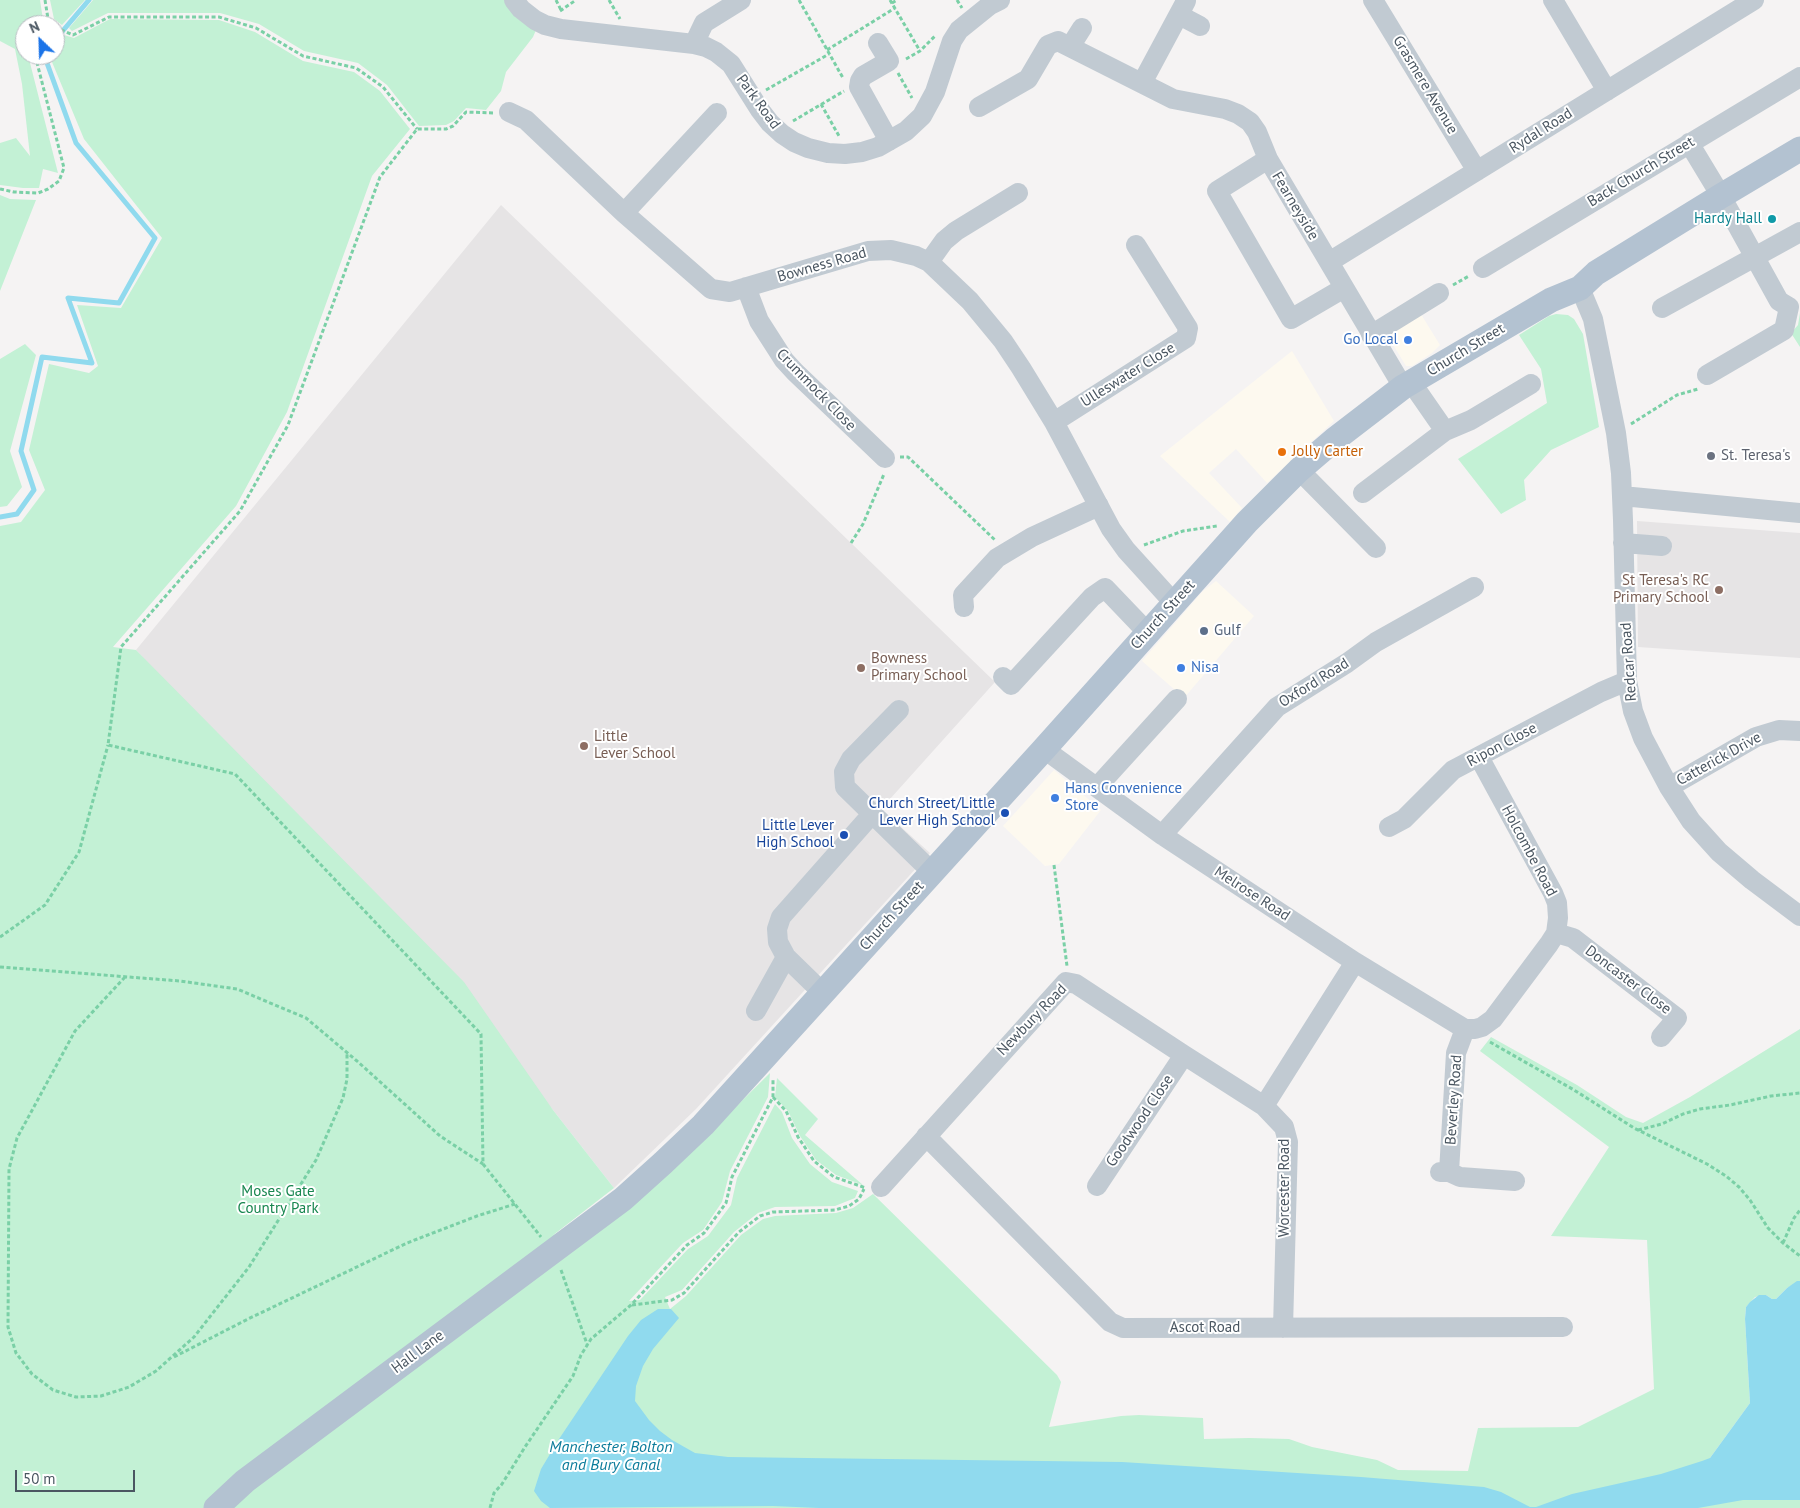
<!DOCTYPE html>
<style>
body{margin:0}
#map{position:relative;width:1800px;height:1508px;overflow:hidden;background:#f5f3f3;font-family:"PT Sans",sans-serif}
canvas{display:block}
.north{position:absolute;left:15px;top:15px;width:50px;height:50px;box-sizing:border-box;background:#fff;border:1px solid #b7bbc0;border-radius:50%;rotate:336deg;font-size:14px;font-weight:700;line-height:20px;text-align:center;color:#4a5661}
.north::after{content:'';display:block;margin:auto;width:18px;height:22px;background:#1a73e8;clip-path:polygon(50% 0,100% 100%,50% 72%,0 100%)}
.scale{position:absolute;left:15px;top:1470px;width:120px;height:22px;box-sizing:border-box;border:2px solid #4a5661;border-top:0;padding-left:6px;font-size:15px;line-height:18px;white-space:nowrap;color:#4a5661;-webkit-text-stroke:4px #fff;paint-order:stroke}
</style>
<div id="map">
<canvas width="1800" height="1508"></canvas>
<div class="north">N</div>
<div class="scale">50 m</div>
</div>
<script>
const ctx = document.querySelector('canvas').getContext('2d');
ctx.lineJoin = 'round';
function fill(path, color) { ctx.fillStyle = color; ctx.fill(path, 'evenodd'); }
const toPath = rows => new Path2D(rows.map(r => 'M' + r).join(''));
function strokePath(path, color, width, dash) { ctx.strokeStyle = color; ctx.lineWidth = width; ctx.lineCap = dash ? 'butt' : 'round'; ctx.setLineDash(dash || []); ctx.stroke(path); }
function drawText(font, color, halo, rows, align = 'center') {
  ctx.font = font + ' "PT Sans",sans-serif'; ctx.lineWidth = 4; ctx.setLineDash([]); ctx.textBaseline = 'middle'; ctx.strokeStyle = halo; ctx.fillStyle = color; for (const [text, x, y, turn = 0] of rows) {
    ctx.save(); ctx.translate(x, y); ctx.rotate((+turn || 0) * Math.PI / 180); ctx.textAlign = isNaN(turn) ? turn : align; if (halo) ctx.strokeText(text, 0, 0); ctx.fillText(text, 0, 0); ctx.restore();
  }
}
const commercial = toPath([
 [1419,311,1440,345,1432,353,1412,366,1406,366,1386,333],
 [1292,351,1334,421,1267,483,1236,449,1209,473,1242,508,1230,522,1160,456],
 [1216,581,1254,616,1184,698,1142,661,1203,591],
 [1054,770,1101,810,1059,864,1045,866,1003,826]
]);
const education = toPath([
 [501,205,995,682,881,809,930,853,696,1109,614,1188,553,1110,136,650],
 [1637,521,1800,533,1800,658,1638,647]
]);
const green = toPath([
 [0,0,40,0,43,20,40,25,25,25,25,55,28,55,58,173,43,169,39,188,23,188,0,185,0,143,16,138,30,156,22,84,15,49,0,41],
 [50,0,85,0,62,25,54,19],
 [93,0,506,0,536,30,533,37,506,72,501,91,486,110,466,108,454,121,446,125,419,126,387,85,358,63,304,51,259,24,220,13,108,13,72,31,69,28],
 [110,19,219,20,255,32,303,61,354,72,380,91,410,129,372,176,287,412,236,506,113,647,136,650,464,982,553,1110,614,1188,552,1236,698,1144,770,1073,768,1097,730,1171,722,1202,703,1230,683,1243,629,1301,640,1300,688,1249,708,1236,731,1205,737,1178,775,1104,782,1112,792,1138,810,1164,832,1182,858,1191,855,1198,835,1206,775,1207,758,1213,734,1232,682,1290,665,1297,670,1309,686,1296,741,1235,763,1219,775,1216,836,1213,853,1208,873,1194,1057,1375,1061,1382,1049,1427,1121,1416,1139,1415,1203,1418,1204,1439,1249,1438,1289,1439,1312,1447,1377,1460,1398,1470,1468,1471,1478,1428,1578,1427,1654,1389,1647,1240,1551,1236,1609,1147,1480,1051,1491,1037,1577,1085,1626,1117,1643,1123,1690,1097,1800,1029,1800,1281,1787,1288,1776,1299,1772,1299,1766,1295,1755,1297,1746,1307,1745,1319,1750,1403,1710,1458,1800,1439,1800,1508,0,1508,0,526,21,522,45,490,29,450,49,364,89,373,98,366,77,305,121,308,162,238,84,139,52,62,52,55,55,55,55,45,64,35,74,38],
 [0,195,10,199,36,200,0,291],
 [1800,313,1800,347,1791,333,1798,325],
 [1556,314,1568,315,1574,319,1583,334,1599,427,1551,450,1524,480,1526,500,1501,514,1458,459,1547,403,1541,369,1519,335,1549,316],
 [25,344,36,355,10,451,22,487,7,506,0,507,0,359],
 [777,1078,818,1119,805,1135,863,1185,836,1175,816,1160,800,1136,788,1111,775,1097]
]);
const water = toPath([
 [1797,1281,1800,1281,1800,1500,1743,1500,1698,1508,819,1508,773,1506,550,1508,541,1501,534,1491,541,1469,559,1439,628,1336,641,1320,658,1309,671,1309,679,1318,653,1349,643,1366,636,1386,635,1401,649,1420,660,1431,672,1440,695,1453,728,1457,1122,1462,1361,1477,1484,1487,1501,1492,1530,1507,1536,1507,1572,1494,1661,1474,1702,1461,1710,1458,1750,1403,1745,1319,1746,1307,1750,1302,1759,1295,1766,1295,1772,1299,1776,1299,1787,1288]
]);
const stream = toPath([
 [55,40,89,0],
 [0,517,17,514,34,490,21,451,42,357,92,363,68,298,119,303,155,238,76,143,47,63,48,55]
]);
const path = toPath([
 [45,0,49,25],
 [556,0,561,10],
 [609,0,620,19],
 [799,0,843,78],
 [890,0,920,51],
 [957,0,962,8],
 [892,3,897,0],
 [560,11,576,0],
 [55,27,73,35,109,17,219,17,256,28,303,56,356,68,383,87,417,129],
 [827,50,895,8],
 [906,59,920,51,936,35],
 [898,73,912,98],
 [766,90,829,54],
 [821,104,839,136],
 [493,113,466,112,453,126,446,129,417,129,380,177,288,425,240,511,121,647,108,745,235,774,481,1034,483,1164,541,1237],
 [793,121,844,91],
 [0,189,14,192,38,193,48,189,59,181,64,168,35,55],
 [1453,285,1469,276],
 [1631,424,1677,395,1698,389],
 [900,457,908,457,995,540],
 [851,543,863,524,884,474],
 [1144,545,1183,531,1217,526],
 [1054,865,1067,966],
 [0,937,45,905,79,852,108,745],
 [0,967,180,981,237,989,306,1018,357,1061,440,1136,483,1164],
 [125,977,75,1031,17,1138,9,1169,8,1327,16,1353,32,1374,53,1390,76,1397,101,1396,129,1387,156,1371,194,1337,249,1267,316,1160,343,1098,347,1079,347,1053],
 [1490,1042,1574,1090,1634,1128,1707,1164,1726,1176,1739,1187,1750,1200,1768,1228,1783,1243,1800,1256],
 [773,1097,786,1111,798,1137,814,1161,834,1177,866,1188],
 [1638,1130,1662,1124,1683,1114,1700,1109,1730,1105,1771,1096,1800,1093],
 [1783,1243,1794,1218,1800,1210],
 [561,1270,587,1344],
 [632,1305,672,1300,684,1293,739,1232,760,1216,773,1212,835,1210,849,1206,859,1199,864,1189],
 [174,1357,248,1319,407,1243,477,1216,515,1204],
 [490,1508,494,1493,502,1484,525,1447,573,1376,581,1355,591,1339,631,1305,687,1245,704,1233,726,1203,732,1177,773,1097,773,1078]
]);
const minor = toPath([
 [514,0,521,9,535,20,545,25,561,29,694,44,706,47,716,52,731,64,760,110,770,123,782,134,794,142,808,148,828,153,845,154,862,152,878,147,906,131,922,116,935,92,952,41,959,30,990,5,1000,0],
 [1373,0,1477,171],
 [1553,0,1607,91],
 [1179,15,1200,26],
 [878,43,889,61,863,76,860,81,859,87,889,141],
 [694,44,704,23,741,0],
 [1070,47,1082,28],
 [1142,83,1186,1],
 [979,107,1028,79,1048,45,1058,41,1173,99,1225,109,1238,114,1250,122,1257,132,1268,159,1403,387],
 [509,112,526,120,624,213,711,289,730,292,868,251,891,250,916,256,929,262,970,301,1003,341,1021,368,1054,422,1111,529,1126,550,1174,603],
 [1689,143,1721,196,1779,301,1789,307],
 [1268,159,1217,191,1291,319,1344,288],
 [624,213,717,113],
 [929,262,944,241,956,231,1018,193],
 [1329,262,1754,0],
 [1483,268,1800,77],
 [746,287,759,321,784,360,795,372,885,458],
 [1580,288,1593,319,1616,433,1621,473,1623,520,1627,681,1633,711,1643,738,1669,787,1691,821,1719,852,1752,880,1800,916],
 [1662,308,1800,232],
 [1371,335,1439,293],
 [1707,375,1784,330,1789,307],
 [1411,382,1445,431],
 [1054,422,1186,338,1188,328,1136,245],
 [1299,470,1376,548],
 [1363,493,1445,431,1471,420,1531,384],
 [1622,496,1800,513],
 [1623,543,1662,546],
 [964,607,963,595,997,558,1032,537,1099,506],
 [1003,677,1011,685,1092,597,1105,588,1148,633],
 [899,710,851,759,844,772,845,787,932,872],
 [1044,749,1162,835,1355,962,1465,1029],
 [1097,787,1177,699],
 [1669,787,1756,737,1779,730,1800,731],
 [1389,827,1404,819,1453,770,1601,692,1627,681],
 [1162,835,1277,707,1347,663,1376,642,1474,587],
 [1556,933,1573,938,1677,1018,1661,1037],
 [823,993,786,957,778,942,777,929,781,917,872,814],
 [756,1011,786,957],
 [1465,1029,1475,1029,1482,1027,1493,1019,1549,944,1556,933,1558,918,1557,903,1553,893,1479,757],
 [926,1136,1110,1322,1123,1328,1563,1327],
 [1440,1172,1449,1172,1460,1177,1515,1181],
 [1449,1172,1456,1053,1465,1029],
 [1097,1186,1184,1055],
 [881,1187,1066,982,1076,984,1184,1055,1264,1106],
 [1283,1328,1288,1142,1284,1127,1264,1106,1355,962]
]);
const major = toPath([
 [216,1508,245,1481,623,1199,663,1163,703,1125,1044,749,1247,522,1299,470,1334,440,1403,387,1551,300,1580,288,1596,273,1721,196,1800,149]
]);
const markers = [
 [1772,219,5,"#0f9aa8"],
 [1408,340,5,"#3f7fe0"],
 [1282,452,5,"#e8710a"],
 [1711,456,5,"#6b7280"],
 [1719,590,5,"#8d6e63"],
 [1204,631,5,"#5c6f8a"],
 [861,668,5,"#8d6e63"],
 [1181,668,5,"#3f7fe0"],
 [584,746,5,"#8d6e63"],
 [1055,798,5,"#3f7fe0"],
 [1005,813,5,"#1a4fb4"],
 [844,835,5,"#1a4fb4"]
];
const streetNames = [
 ["Grasmere Avenue",1425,85,59],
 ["Park Road",758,102,54],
 ["Rydal Road",1541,131,-32],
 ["Back Church Street",1641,172,-31],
 ["Fearneyside",1295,206,59],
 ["Bowness Road",822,265,-16],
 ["Church Street",1466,350,-31],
 ["Ulleswater Close",1128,375,-32],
 ["Crummock Close",816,390,46],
 ["Church Street",1163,615,-48],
 ["Redcar Road",1629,662,-94],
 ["Oxford Road",1314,683,-32],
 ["Ripon Close",1502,745,-28],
 ["Catterick Drive",1719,759,-29],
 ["Holcombe Road",1529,851,62],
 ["Melrose Road",1252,894,33],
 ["Church Street",892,916,-48],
 ["Doncaster Close",1628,980,37],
 ["Newbury Road",1032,1020,-46],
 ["Beverley Road",1454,1100,-86],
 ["Goodwood Close",1140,1121,-56],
 ["Worcester Road",1285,1188,-90],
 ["Ascot Road",1205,1328],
 ["Hall Lane",418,1352,-37]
];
const cultureNames = [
 ["Hardy Hall",1762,219]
];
const shopNames = [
 ["Go Local",1398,340,"right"],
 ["Nisa",1191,668],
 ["Hans Convenience",1065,789],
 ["Store",1065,806]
];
const foodNames = [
 ["Jolly Carter",1292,452]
];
const worshipNames = [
 ["St. Teresa's",1721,456]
];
const educationNames = [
 ["St Teresa's RC",1709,581,"right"],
 ["Primary School",1709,598,"right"],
 ["Bowness",871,659],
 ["Primary School",871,676],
 ["Little",594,737],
 ["Lever School",594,754]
];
const serviceNames = [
 ["Gulf",1214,631]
];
const transitNames = [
 ["Church Street/Little",995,804],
 ["Lever High School",995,821],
 ["Little Lever",834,826],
 ["High School",834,843]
];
const parkNames = [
 ["Moses Gate",278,1192],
 ["Country Park",278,1209]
];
const waterNames = [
 ["Manchester, Bolton",611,1447],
 ["and Bury Canal",611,1465]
];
fill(commercial, '#fdf9ef');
fill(education, '#e6e4e5');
fill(green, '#c3f1d5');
fill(water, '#90daee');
strokePath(stream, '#90daee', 5);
strokePath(path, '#7ad0a6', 3, [4, 2.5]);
strokePath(minor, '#c1cad2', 20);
strokePath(major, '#b3c2d1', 25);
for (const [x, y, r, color] of markers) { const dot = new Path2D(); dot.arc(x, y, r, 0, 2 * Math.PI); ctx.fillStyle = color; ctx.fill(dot); strokePath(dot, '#fff', 2); }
drawText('15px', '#4a5661', '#fff', streetNames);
drawText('15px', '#0d838f', '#fff', cultureNames, 'right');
drawText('15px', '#366cbe', '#fff', shopNames, 'left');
drawText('15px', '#c56008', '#fff', foodNames, 'left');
drawText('15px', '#5b616d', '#fff', worshipNames, 'left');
drawText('15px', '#785e54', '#fff', educationNames, 'left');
drawText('15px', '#4e5e75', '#fff', serviceNames, 'left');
drawText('15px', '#164399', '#fff', transitNames, 'right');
drawText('15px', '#17864f', '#fff', parkNames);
drawText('italic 16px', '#0c7c9b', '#fff', waterNames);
</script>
